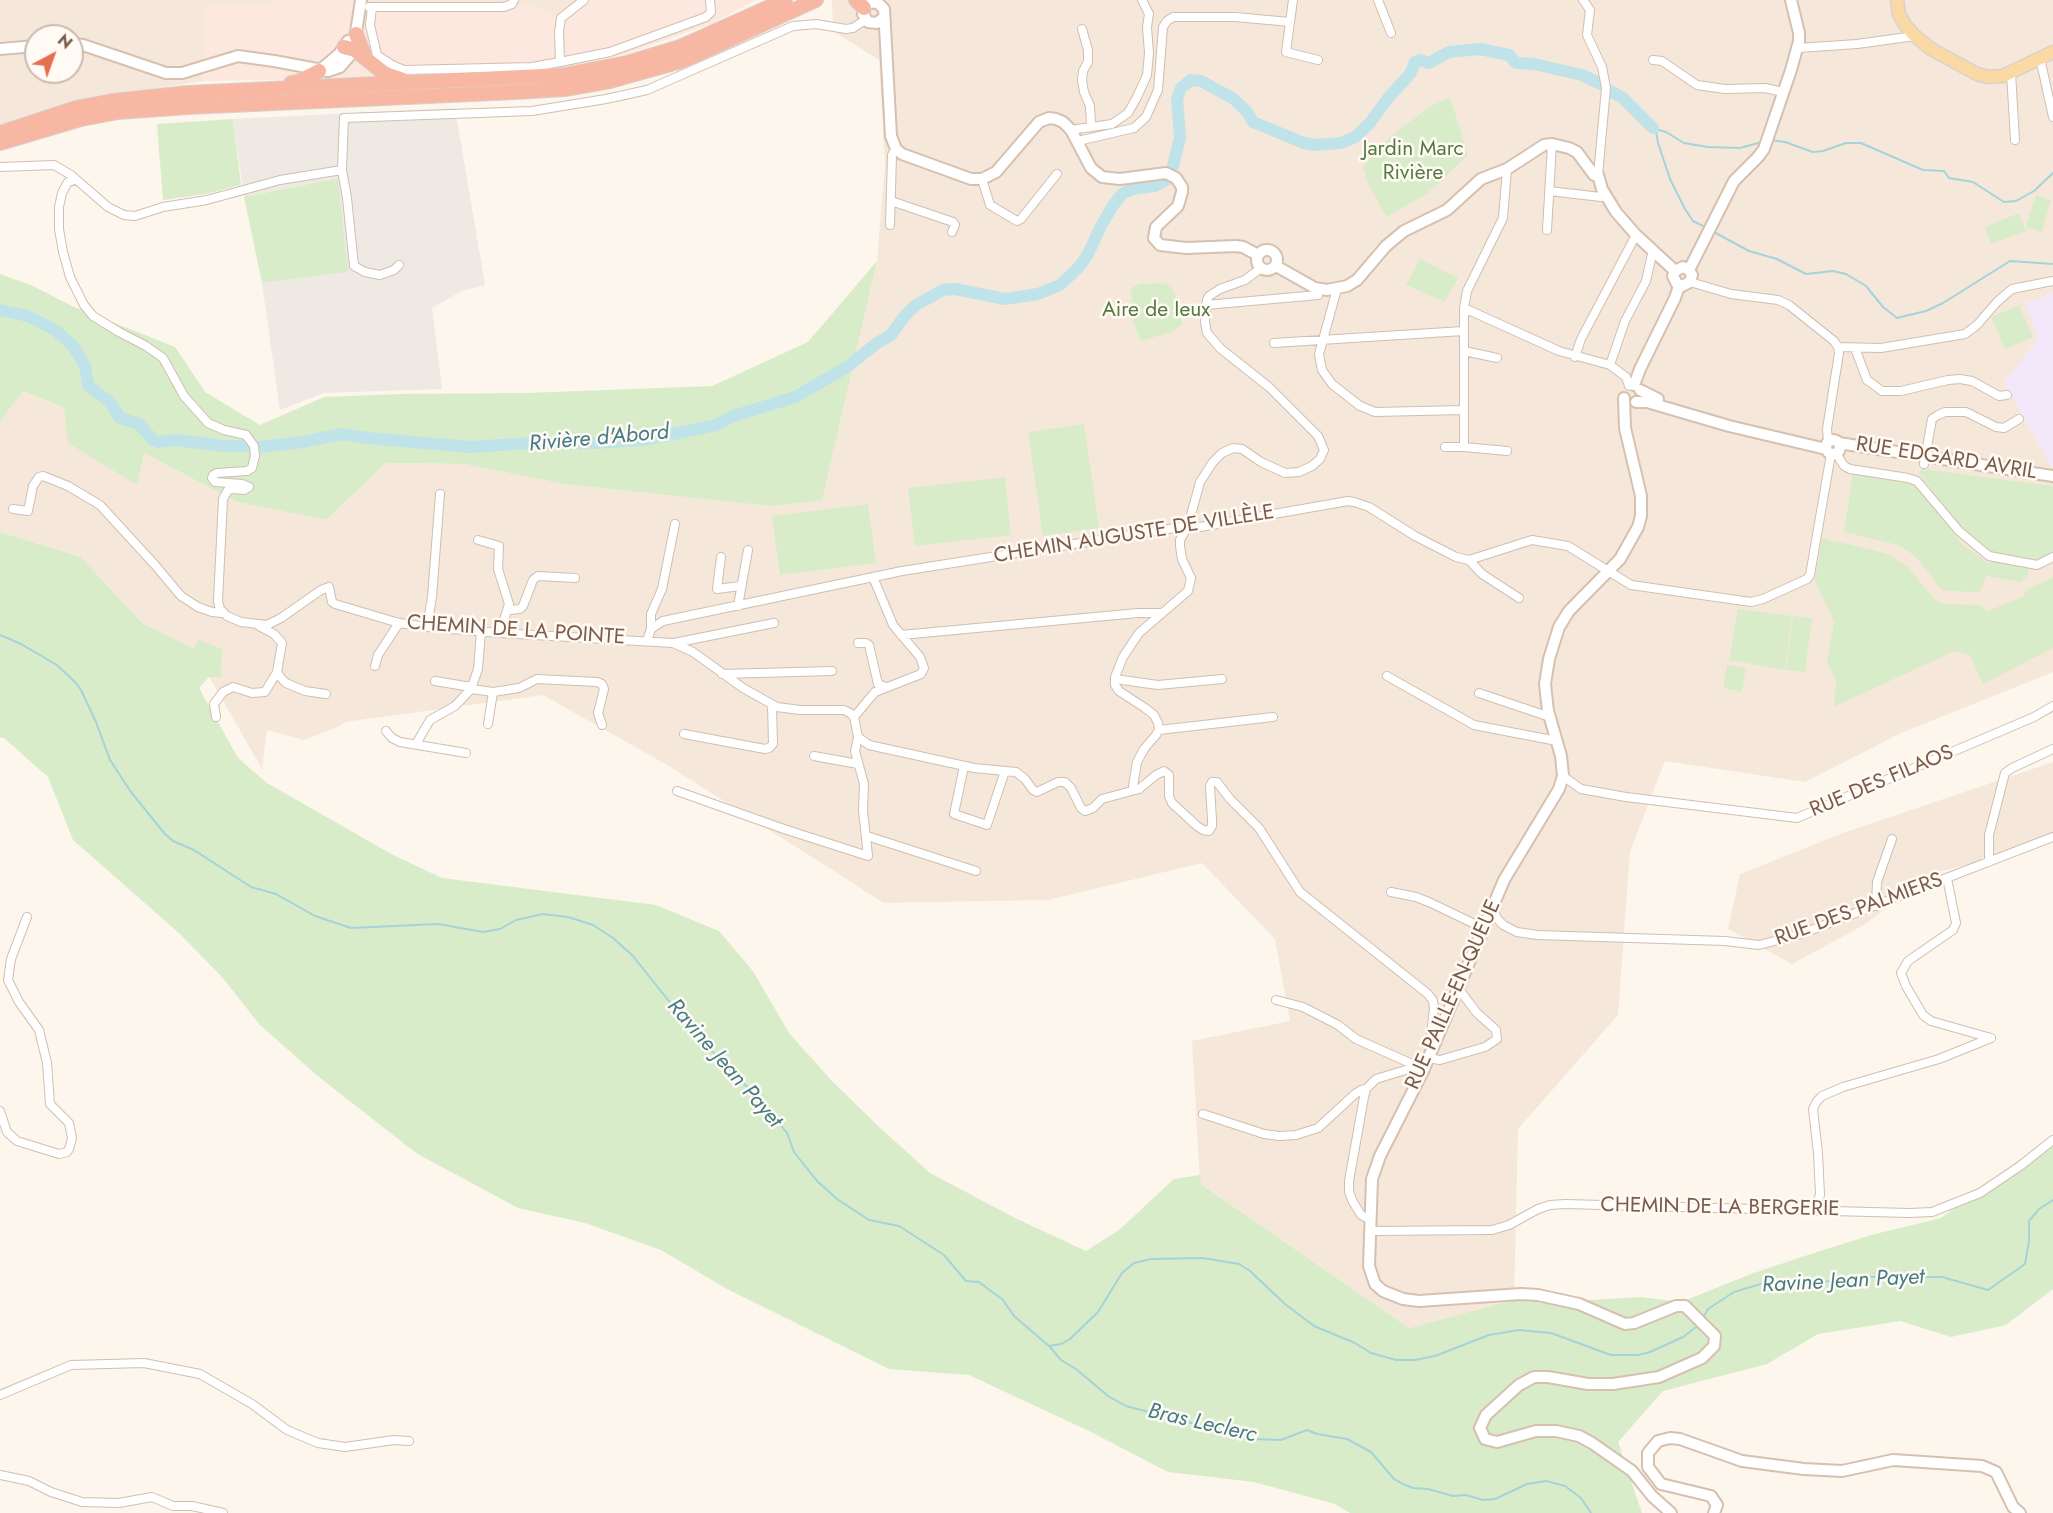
<!DOCTYPE html>
<meta charset="utf-8">
<style>
body{margin:0}
#map{position:relative;width:2053px;height:1513px;overflow:hidden;background:#fdf6ec;font-family:Jost,sans-serif}
canvas{display:block}
.north{position:absolute;left:24px;top:24px;width:60px;height:60px;box-sizing:border-box;background:#fffaf3;border:2px solid #cabbb1;border-radius:50%;rotate:41deg;font-size:16px;font-weight:700;line-height:24px;text-align:center;color:#7a5c4d}
.north::after{content:'';display:block;margin:auto;width:21px;height:27px;background:#e76f51;clip-path:polygon(50% 0,100% 100%,50% 72%,0 100%)}
</style>
<div id="map">
<canvas width="2053" height="1513"></canvas>
<div class="north">N</div>
</div>
<script>
const ctx = document.querySelector('canvas').getContext('2d');
ctx.lineJoin = 'round';
function fill(path, color) { ctx.fillStyle = color; ctx.fill(path, 'evenodd'); }
const toPath = rows => new Path2D(rows.map(r => 'M' + r).join(''));
function strokePath(path, color, width, dash) { ctx.strokeStyle = color; ctx.lineWidth = width; ctx.lineCap = dash ? 'butt' : 'round'; ctx.setLineDash(dash || []); ctx.stroke(path); }
function drawText(font, color, halo, rows, align = 'center') {
  ctx.font = font + ' Jost,sans-serif'; ctx.lineWidth = 5; ctx.setLineDash([]); ctx.textBaseline = 'middle'; ctx.strokeStyle = halo; ctx.fillStyle = color; for (const [text, x, y, turn = 0] of rows) {
    ctx.save(); ctx.translate(x, y); ctx.rotate((+turn || 0) * Math.PI / 180); ctx.textAlign = isNaN(turn) ? turn : align; if (halo) ctx.strokeText(text, 0, 0); ctx.fillText(text, 0, 0); ctx.restore();
  }
}
const residential = toPath([
 [0,0,271,0,272,6,206,5,203,81,76,101,0,126],
 [36,36,72,36,72,72,36,72],
 [370,0,590,0,565,19,369,4],
 [832,0,2053,0,2053,672,1901,733,1805,782,1665,761,1630,851,1618,1015,1518,1129,1514,1300,1409,1328,1200,1183,1192,1041,1290,1021,1275,939,1202,863,1048,900,884,903,669,766,543,695,345,722,342,725,304,740,267,730,262,769,193,648,142,623,81,557,0,532,0,422,23,391,64,408,137,484,144,453,237,502,326,520,386,463,464,464,564,484,769,506,822,501,877,261,885,164,879,60,833,31],
 [2053,762,2053,840,2027,849,1931,874,1864,925,1792,964,1728,929,1740,874,1843,833]
]);
const commercial = toPath([
 [271,0,370,0,370,4,530,5,565,19,590,0,756,0,713,23,623,55,550,70,407,74,379,78,203,81,206,4,271,6]
]);
const industrial = toPath([
 [455,108,485,285,462,291,432,308,442,389,324,393,280,410,262,283,348,272,337,178,244,197,233,119]
]);
const education = toPath([
 [2053,293,2053,469,2004,383,2038,339,2026,303]
]);
const green = toPath([
 [1450,97,1468,155,1427,194,1386,217,1367,181,1363,167,1389,138,1429,107],
 [233,119,241,185,206,194,163,200,157,124],
 [338,178,348,272,262,283,244,197],
 [2036,195,2051,200,2042,232,2026,227],
 [2019,213,2026,231,1991,244,1985,227],
 [1420,259,1458,278,1445,302,1406,285],
 [877,261,822,501,769,506,564,484,464,464,386,463,326,520,237,502,144,453,137,485,68,443,64,408,23,391,0,422,0,274,33,286,72,306,175,347,205,392,260,425,324,397,400,394,526,393,712,386,808,342],
 [1165,283,1172,288,1177,300,1182,325,1171,332,1141,341,1133,321,1131,288,1140,284],
 [2019,305,2033,337,2005,349,1991,317],
 [1084,424,1099,528,1043,536,1028,432],
 [1922,469,2053,486,2053,552,2036,560,1995,554,1988,551,1959,525,1919,473],
 [1853,473,1912,484,1916,486,1964,546,1989,563,1993,561,2029,567,2027,577,2020,582,1986,576,1980,592,1943,591,1915,556,1898,545,1844,532],
 [1005,477,1011,535,915,546,908,488],
 [868,504,876,563,780,575,772,516],
 [0,532,81,557,142,623,193,648,199,640,222,649,221,677,209,677,199,688,238,758,267,783,393,855,442,878,656,905,719,931,753,971,789,1033,831,1080,877,1125,930,1173,1015,1218,1086,1251,1119,1230,1174,1179,1200,1175,1201,1184,1409,1328,1514,1300,1514,1294,1540,1303,1641,1297,1681,1302,1751,1274,1808,1255,1871,1235,1941,1218,2043,1143,2053,1138,2053,1289,2006,1325,1951,1337,1900,1321,1818,1334,1767,1364,1663,1391,1618,1442,1642,1513,1350,1513,1335,1504,1254,1482,1168,1472,1089,1431,969,1375,889,1369,727,1289,661,1250,585,1223,518,1208,416,1153,319,1077,260,1025,222,977,180,934,73,840,48,777,4,738,0,737],
 [1822,538,1888,554,1908,567,1935,600,1945,604,1979,605,1988,611,2022,597,2027,590,2053,577,2053,648,1983,684,1970,655,1954,651,1834,707,1836,681,1827,662,1834,621,1815,581],
 [1738,609,1792,616,1785,670,1729,660],
 [1793,616,1812,618,1805,672,1786,670],
 [1727,665,1746,668,1742,692,1723,688]
]);
const stream = toPath([
 [1653,128,1656,131,1658,143,1670,179,1685,209,1693,221,1707,228],
 [1656,129,1666,132,1684,143,1708,147,1740,148,1762,142],
 [1770,140,1785,142,1813,152,1823,151,1846,143,1861,143,1923,170,1944,171,1949,178,1973,182,2004,202,2016,201,2034,191,2053,173],
 [1712,231,1749,251,1777,259,1806,274,1833,271,1846,274,1866,286,1883,307,1897,318,1926,311,1943,303,2010,261,2053,264],
 [0,635,21,644,57,665,75,682,81,690,96,722,110,760,131,792,165,834,173,841,194,850,251,887,276,894,315,916,351,928,438,924,483,932,500,929,516,920,543,914,568,917,593,925,613,938,633,956,695,1034,763,1103,787,1133,794,1152,817,1181,837,1199,869,1220,899,1226,944,1255,966,1281,979,1282,1003,1300,1014,1316,1049,1346,1061,1344,1070,1339,1098,1312,1122,1273,1134,1263,1151,1259,1203,1258,1239,1264,1250,1271,1285,1304,1314,1326,1355,1343,1371,1353,1396,1360,1415,1360,1435,1356,1489,1335,1519,1330,1551,1333,1611,1355,1638,1355,1650,1352,1683,1337,1700,1324],
 [1702,1319,1708,1309,1734,1292,1764,1283,1778,1281,1813,1283,1866,1277,1942,1277,1988,1290,2025,1264,2029,1241,2029,1221,2039,1209,2053,1200],
 [1050,1347,1061,1360,1076,1369,1108,1396,1126,1406,1253,1439,1281,1440,1307,1430,1317,1434,1347,1439,1371,1452,1394,1479,1403,1484,1413,1488,1428,1489,1453,1496,1466,1495,1483,1500,1495,1499,1527,1484,1546,1481,1565,1486,1581,1498,1591,1513]
]);
const river = toPath([
 [1610,91,1623,98,1653,128],
 [1173,166,1180,137,1177,99,1181,88,1191,80,1201,81,1234,99,1247,112,1253,122,1304,143,1316,145,1341,143,1355,137,1369,124,1389,97,1410,74,1415,62,1419,60,1429,63,1449,52,1480,49,1509,55,1516,63,1534,64,1582,75,1601,84],
 [0,310,28,316,55,330,73,346,85,366,88,385,91,388,110,402,120,418,139,424,153,440,158,442,175,440,225,446,250,446],
 [259,447,303,442,342,434,367,438,470,447,532,443,594,443,643,440,717,425,731,417,795,397,847,367,877,343,891,335,903,318,916,305,943,290,955,289,1005,299,1038,294,1060,285,1079,267,1088,254,1101,226,1114,204,1122,194,1132,189,1155,186,1168,179]
]);
const street = toPath([
 [1293,0,1286,52,1318,60],
 [1378,0,1391,33],
 [1583,0,1590,10,1587,35,1602,67,1606,88,1598,175],
 [369,7,504,7,512,4,514,0],
 [372,7,370,25,377,55,394,66,404,70,532,67,560,62,559,32,561,18,584,0],
 [1082,29,1088,50,1088,62,1083,71,1082,80,1084,92,1090,106,1091,126],
 [1798,48,1857,44,1915,36],
 [2040,58,2053,117],
 [1653,60,1662,61,1697,85,1725,89,1765,88,1783,92],
 [560,62,610,52,706,17,711,12,710,0],
 [2011,73,2015,140],
 [1071,130,1112,124,1128,113,1137,97,1147,75,1149,53,1147,27,1149,14,1142,0],
 [1078,141,1134,128,1146,117,1158,90,1163,27,1167,21,1173,17,1235,17,1290,22],
 [0,167,54,165,71,175,108,207,124,215,135,216,163,207,207,200,280,180,342,170,344,118,532,111,606,99,647,90,793,26,816,24,846,29,853,28,865,20],
 [342,170,347,198,354,266,365,272,380,275,394,270,399,265],
 [982,179,990,205,1017,221,1021,219,1057,174],
 [75,180,68,182,62,193,59,207,59,229,63,252,70,277,84,305,93,316,119,332,146,346,163,358,184,396,208,423,224,430,246,435,254,446,255,456,252,468,247,471,217,473,213,475,212,478,215,482,242,484,249,487,244,490,233,489,228,490,223,499,218,601,220,609,227,616,241,622,267,625,281,618,321,590,329,587,332,602,335,604,399,623,427,627,500,633,673,643,693,652,743,688,777,707,800,710,844,710,850,713,854,717,858,737,869,745,974,768,1016,772,1025,779,1033,790,1037,792,1058,782,1065,782,1071,788,1081,808,1085,811,1093,808,1102,799,1139,789,1156,775,1164,771,1169,775,1169,796,1172,803,1197,826,1203,830,1209,831,1212,826,1212,820,1210,786,1212,782,1217,782,1230,799,1259,828,1300,892,1428,994,1433,1001,1434,1008,1430,1045,1432,1047],
 [1549,191,1601,197,1605,196],
 [891,201,953,222,955,225,952,232],
 [890,225,892,155,896,149],
 [1547,230,1552,144],
 [1690,282,1731,294,1778,300,1789,305,1834,341,1838,347,1839,353,1827,429,1828,441],
 [1337,289,1319,354,1322,370,1332,384,1360,406,1375,412,1464,410],
 [1206,305,1318,295],
 [1464,308,1559,351,1610,365,1626,377,1629,386],
 [1274,343,1463,331],
 [1838,347,1881,348,1965,334,1977,325,1997,302,2012,289,2053,281],
 [1855,348,1867,380,1882,391,1901,391,1948,380,1960,379,1972,381,1999,396,2007,395],
 [1464,351,1497,358],
 [1575,357,1581,339,1636,235],
 [1610,365,1625,321,1646,281,1653,250],
 [1445,447,1464,447,1507,451],
 [1464,447,1464,308,1467,291,1503,218,1507,169],
 [1836,453,1844,466,1850,469,1908,478,1917,481,1959,531,1989,556,2037,565,2053,557],
 [1924,464,1932,419,1938,415,1945,412,1966,412,1996,427,2004,428,2019,419],
 [13,509,28,511,33,486,39,477,43,476,68,486,100,505,155,565,181,596,198,607,212,612,222,613],
 [478,540,499,546,498,569,509,604,500,633],
 [721,557,717,589,740,586],
 [1469,560,1482,574,1519,598],
 [738,606,748,550],
 [509,610,520,609,523,606,533,580,538,576,575,578],
 [259,626,274,634,282,643,277,672,281,678,286,683,305,691,326,694],
 [427,627,432,597,440,494],
 [651,629,651,614,662,589,675,524],
 [901,635,1138,613,1162,613],
 [647,641,651,629,663,621,902,571,1188,526,1200,527,1348,501,1354,502,1369,507,1415,536,1456,557,1469,560,1532,540,1568,546,1631,585,1751,602,1763,599,1807,579,1810,575,1831,454],
 [674,643,774,623],
 [858,643,866,643,869,645,878,684,886,687],
 [375,666,378,655,399,623],
 [722,674,832,671],
 [1387,676,1474,725,1557,741],
 [1115,679,1158,685,1222,679],
 [435,681,471,687],
 [471,689,493,692,488,724],
 [493,692,519,688,537,679,597,682,602,684,604,689,598,713,602,725],
 [1479,693,1550,717],
 [216,717,214,704,223,692,233,687,252,693,265,692,277,672],
 [854,717,875,692,921,674,924,668,920,657,893,625,873,577],
 [1159,730,1273,717],
 [386,731,392,738,400,742,466,753],
 [684,734,765,749,769,748,773,744,772,705],
 [416,744,430,720,455,706,471,689,478,669,481,631],
 [814,756,858,764],
 [964,766,954,814,987,825,1005,771],
 [1563,776,1581,789,1626,797,1797,818,2034,717,2053,706],
 [1139,789,1134,788,1133,786,1137,762,1144,749,1156,735,1159,730,1158,723,1154,715,1145,708,1119,691,1115,685,1115,677,1123,657,1139,633,1188,591,1191,578,1182,559,1180,546,1180,540,1188,526,1200,482,1213,462,1222,453,1233,448,1242,449,1261,462,1285,473,1299,472,1312,466,1320,459,1324,450,1318,436,1269,387,1221,349,1207,333,1205,322,1207,300,1209,296,1220,289,1245,280,1261,268],
 [677,791,784,829,868,856,863,811,864,784,855,751,858,737],
 [867,836,976,871],
 [1989,862,1989,835,2005,773,2012,768,2053,749],
 [1947,878,1956,923,1953,930,1908,961,1901,973,1906,986,1923,1015,1931,1021,1991,1038],
 [1391,892,1416,897,1431,903,1483,928],
 [1876,906,1877,882,1892,839],
 [1493,907,1496,917,1503,925,1517,932,1537,935,1725,941,1759,945,1801,934,2053,837],
 [1276,1000,1303,1007,1338,1025,1356,1039,1410,1063,1412,1068],
 [1428,1058,1440,1060,1485,1047,1497,1039,1496,1030,1477,1013,1458,988],
 [0,1111,7,1132,17,1141,59,1154,67,1152,69,1149,72,1138,69,1123,50,1104,47,1063,39,1030,19,1002,8,980,11,959,27,917],
 [1203,1114,1264,1134,1279,1136,1296,1135,1318,1128,1355,1094,1361,1090,1366,1089],
 [1813,1210,1820,1195,1818,1153,1813,1109,1817,1101,1822,1096,1843,1087,1939,1059,1991,1038],
 [1371,1220,1361,1215,1353,1202,1349,1192,1349,1181,1364,1097,1366,1089,1376,1079,1412,1068,1423,1071],
 [1371,1231,1492,1230,1509,1225,1538,1209,1550,1205,1565,1204,1909,1213,1932,1212,1980,1193,2020,1166,2053,1140],
 [0,1395,71,1365,144,1363,200,1374,252,1404,287,1430,318,1443,345,1447,394,1440,409,1441],
 [0,1475,29,1481,51,1492,82,1502,119,1503,152,1497,173,1506,192,1506,223,1513]
]);
const secondary = toPath([
 [883,18,877,23,868,22,863,14,864,8,868,4,874,2,879,4,884,9,891,136,896,149,902,154,971,179,982,179,996,172,1039,122,1049,118,1056,119,1063,122,1071,130,1091,168,1102,177,1120,179,1166,173,1176,178,1182,187,1182,192,1178,206,1156,227,1154,238,1160,245,1186,248,1236,246,1243,247,1258,255],
 [72,44,83,45,166,73,182,73,238,56,274,61,328,71,340,67,353,52,361,0],
 [0,49,36,46],
 [319,71,339,54,348,41],
 '1257 260a10 10 0 1 1 20 0a10 10 0 1 1-20 0Z',
 [1276,266,1315,288,1327,290,1347,286,1357,280,1386,246,1404,231,1447,210,1481,179,1507,169,1544,145,1552,144,1569,148,1577,152,1594,175,1598,175,1602,189,1616,212,1636,235,1675,271],
 [1689,270,1683,267,1675,271,1673,276,1677,284,1682,286,1690,282,1692,275,1689,270,1734,181,1758,157,1764,149,1791,70,1799,41,1799,33,1791,0],
 [1634,385,1640,369,1675,298,1679,286],
 [1640,390,1658,399],
 [1624,398,1625,428,1641,496,1641,516,1638,527,1620,559,1569,611,1559,627,1549,659,1545,684,1548,711,1561,756,1563,776,1559,789,1504,880,1423,1071,1380,1156,1372,1179,1369,1266,1375,1284,1383,1291,1403,1299,1419,1301,1521,1294,1538,1295,1579,1304,1625,1324,1634,1323,1676,1306,1685,1306,1715,1336,1714,1346,1702,1358,1659,1377,1613,1384,1588,1384,1548,1377,1534,1377,1519,1385,1486,1415,1480,1428,1485,1439,1497,1442,1536,1431,1556,1431,1579,1436,1592,1443,1632,1471,1652,1496,1671,1513],
 [1636,402,1647,402,1729,426,1826,449],
 '1826 447a7 7 0 1 1 14 0a7 7 0 1 1-14 0Z',
 [1839,443,2053,476],
 [1714,1513,1717,1505,1711,1496,1661,1484,1648,1467,1648,1453,1658,1441,1670,1438,1680,1439,1742,1461,1804,1469,1842,1471,1893,1460,1982,1466,1996,1472,2013,1507,2020,1513]
]);
const primary = toPath([
 [1897,0,1899,14,1905,25,1915,36,1931,49,1977,74,1988,77,2003,76,2053,52]
]);
const highway = toPath([
 [856,0,864,8],
 [356,34,365,57],
 [344,47,355,50,385,74,403,80],
 [291,83,300,81,319,71],
 [0,133,76,108,113,101,187,93,564,75,627,63,680,47,785,0],
 [0,143,81,119,118,112,188,107,516,92,565,89,610,81,685,60,816,0]
]);
const parkNames = [
 ["Jardin Marc",1413,150],
 ["Rivière",1413,174],
 ["Aire de Ieux",1156,311]
];
const streetNames = [
 ["RUE EDGARD AVRIL",1946,459,9],
 ["CHEMIN AUGUSTE DE VILLÈLE",1134,535,-9],
 ["CHEMIN DE LA POINTE",516,631,4],
 ["RUE DES FILAOS",1882,782,-23],
 ["RUE DES PALMIERS",1859,910,-20],
 ["RUE PAILLE-EN-QUEUE",1454,995,-66],
 ["CHEMIN DE LA BERGERIE",1720,1208,1]
];
const waterNames = [
 ["Rivière d'Abord",599,439,-5],
 ["Ravine Jean Payet",724,1064,49],
 ["Ravine Jean Payet",1843,1282,-3],
 ["Bras Leclerc",1202,1424,13]
];
fill(residential, '#f5e8da');
fill(commercial, '#fde8e0');
fill(industrial, '#efe9e4');
fill(education, '#f3e8fa');
fill(green, '#d8ecc9');
strokePath(stream, '#a5d3da', 2);
strokePath(river, '#bfe3e8', 12);
strokePath(street, '#d1beb0', 10);
strokePath(secondary, '#d6c0b0', 14);
strokePath(primary, '#dad1cd', 15);
strokePath(highway, '#dad1cd', 16);
strokePath(street, '#fff', 8);
strokePath(secondary, '#fff', 10);
strokePath(primary, '#fbd9a5', 12);
strokePath(highway, '#f7b7a3', 14);
drawText('21px', '#537a41', '#fffaf3', parkNames);
drawText('21px', '#7a5c4d', '#fffaf3', streetNames);
drawText('italic 22px', '#437c86', '#fffaf3', waterNames);
</script>
